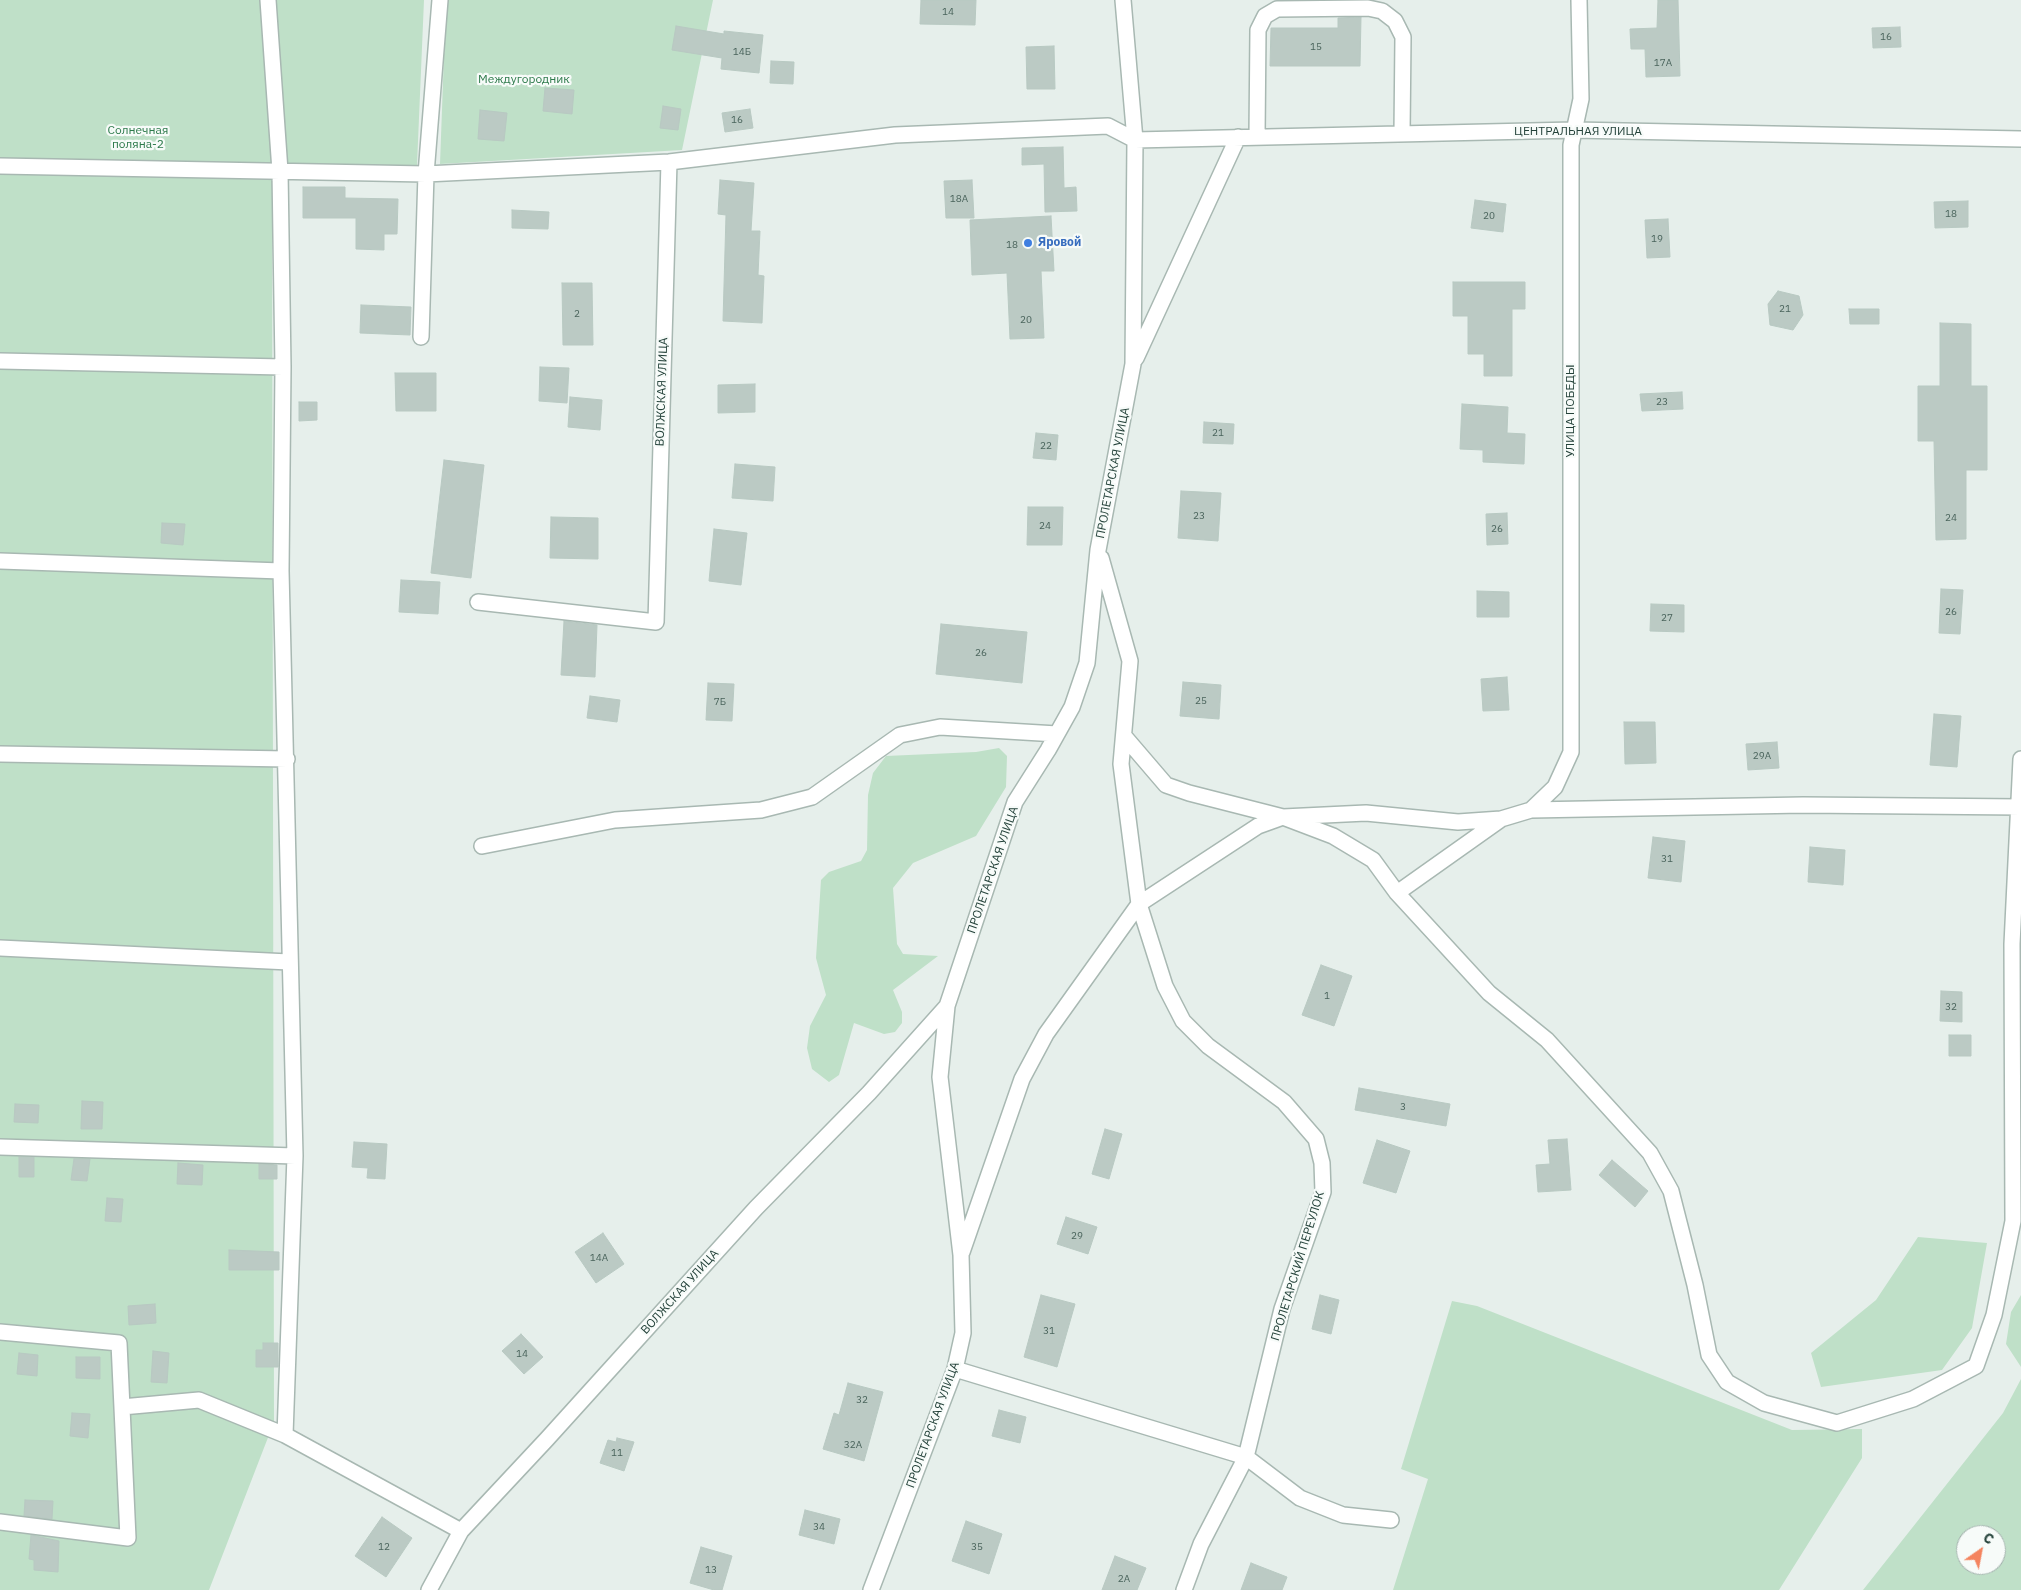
<!DOCTYPE html>
<meta charset="utf-8">
<style>
body{margin:0}
#map{position:relative;width:2021px;height:1590px;overflow:hidden;background:#e6efeb;font-family:"IBM Plex Sans",sans-serif}
canvas{display:block}
.north{position:absolute;left:1956px;top:1525px;width:50px;height:50px;box-sizing:border-box;background:#f7fbf9;border:1px solid #a3b1ad;border-radius:50%;rotate:33deg;font-size:14px;font-weight:700;line-height:20px;text-align:center;color:#24423a}
.north::after{content:'';display:block;margin:auto;width:18px;height:22px;background:#f4845f;clip-path:polygon(50% 0,100% 100%,50% 72%,0 100%)}
</style>
<div id="map">
<canvas width="2021" height="1590"></canvas>
<div class="north">С</div>
</div>
<script>
const ctx = document.querySelector('canvas').getContext('2d');
ctx.lineJoin = 'round';
function fill(path, color) { ctx.fillStyle = color; ctx.fill(path, 'evenodd'); }
const toPath = rows => new Path2D(rows.map(r => 'M' + r).join(''));
function strokePath(path, color, width, dash) { ctx.strokeStyle = color; ctx.lineWidth = width; ctx.lineCap = dash ? 'butt' : 'round'; ctx.setLineDash(dash || []); ctx.stroke(path); }
function drawText(font, color, halo, rows, align = 'center') {
  ctx.font = font + ' "IBM Plex Sans",sans-serif'; ctx.lineWidth = 4.5; ctx.setLineDash([]); ctx.textBaseline = 'middle'; ctx.strokeStyle = halo; ctx.fillStyle = color; for (const [text, x, y, turn = 0] of rows) {
    ctx.save(); ctx.translate(x, y); ctx.rotate((+turn || 0) * Math.PI / 180); ctx.textAlign = isNaN(turn) ? turn : align; if (halo) ctx.strokeText(text, 0, 0); ctx.fillText(text, 0, 0); ctx.restore();
  }
}
const green = toPath([
 [0,0,424,0,417,165,272,167,274,1422,209,1590,0,1590],
 [446,0,713,0,682,150,440,164],
 [999,748,1007,756,1006,787,976,836,913,863,893,888,897,944,903,954,938,956,893,990,902,1012,902,1023,895,1032,884,1034,854,1023,839,1075,829,1082,812,1069,807,1048,810,1026,826,995,816,958,821,880,829,872,861,861,867,850,868,795,873,773,886,756,976,752],
 [1918,1237,1987,1243,1972,1328,1942,1370,1821,1387,1811,1353,1876,1300],
 [2021,1295,2021,1367,2006,1344,2011,1312],
 [1452,1301,1477,1306,1792,1430,1862,1429,1862,1458,1779,1590,1393,1590,1428,1479,1401,1469],
 [2021,1379,2021,1590,1863,1590,2003,1413],
 [1966,1535,1996,1535,1996,1565,1966,1565]
]);
const building = toPath([
 [921,0,976,0,975,25,920,24,921,0],
 [1658,0,1678,0,1680,76,1646,77,1645,49,1631,49,1630,29,1657,28,1658,0],
 [1361,17,1360,66,1270,66,1271,28,1338,28,1338,18,1361,17],
 [676,26,724,34,724,31,763,35,759,73,721,69,722,58,672,50,676,26],
 [1900,27,1901,47,1873,48,1872,28,1900,27],
 [1054,46,1055,89,1027,89,1026,47,1054,46],
 [771,61,794,62,793,84,770,83,771,61],
 [545,88,574,90,572,114,543,111,545,88],
 [663,106,681,109,678,130,660,128,663,106],
 [750,109,753,128,725,132,722,113,750,109],
 [480,110,507,113,504,141,478,139,480,110],
 [1063,147,1064,188,1076,187,1077,211,1045,212,1044,164,1022,165,1022,148,1063,147],
 [720,180,754,183,751,231,760,231,758,275,764,276,762,323,723,321,726,215,718,214,720,180],
 [972,180,974,218,946,218,944,181,972,180],
 [303,187,345,187,345,198,398,199,397,234,384,234,384,250,356,249,356,218,303,218,303,187],
 [1475,200,1506,204,1503,232,1471,228,1475,200],
 [1968,201,1968,227,1935,228,1934,202,1968,201],
 [512,210,549,212,548,229,512,228,512,210],
 [1051,216,1054,271,1041,271,1044,338,1010,339,1007,273,972,275,970,220,1051,216],
 [1668,219,1670,257,1647,258,1645,220,1668,219],
 [1453,282,1525,282,1525,309,1512,309,1512,376,1484,376,1484,354,1468,354,1468,316,1453,316,1453,282],
 [562,283,592,283,593,345,563,345,562,283],
 [1778,291,1799,296,1803,315,1793,330,1770,325,1768,304,1778,291],
 [361,305,411,307,410,335,360,333,361,305],
 [1849,309,1879,309,1879,324,1850,324,1849,309],
 [1940,323,1971,324,1971,386,1987,386,1987,470,1966,470,1966,539,1936,540,1934,441,1918,441,1918,386,1940,386,1940,323],
 [540,367,569,368,567,403,539,401,540,367],
 [395,373,436,373,436,411,396,411,395,373],
 [755,384,755,412,718,413,718,385,755,384],
 [1682,392,1683,409,1642,411,1640,394,1682,392],
 [570,397,602,400,600,430,568,427,570,397],
 [299,402,317,402,317,420,299,421,299,402],
 [1462,404,1508,407,1507,433,1525,434,1524,464,1483,462,1483,450,1460,449,1462,404],
 [1204,422,1234,424,1233,444,1203,443,1204,422],
 [1036,433,1058,435,1056,460,1033,458,1036,433],
 [444,460,484,465,471,578,431,573,444,460],
 [735,464,775,467,773,501,732,498,735,464],
 [1181,491,1221,493,1218,541,1178,538,1181,491],
 [1028,507,1063,507,1062,545,1027,545,1028,507],
 [1507,513,1508,544,1487,545,1486,514,1507,513],
 [551,517,598,518,598,559,550,558,551,517],
 [162,523,185,524,183,545,161,543,162,523],
 [714,529,747,533,741,585,709,581,714,529],
 [401,580,440,582,438,614,399,612,401,580],
 [1941,589,1963,590,1960,634,1939,633,1941,589],
 [1477,591,1509,592,1509,617,1477,617,1477,591],
 [1651,604,1684,605,1684,632,1650,631,1651,604],
 [564,621,597,625,595,677,561,675,564,621],
 [941,624,1027,632,1022,683,936,674,941,624],
 [1507,677,1509,710,1483,711,1481,679,1507,677],
 [1183,682,1221,685,1219,719,1180,716,1183,682],
 [708,683,734,684,732,721,706,720,708,683],
 [590,696,620,700,617,722,587,718,590,696],
 [1934,714,1961,716,1957,767,1930,765,1934,714],
 [1624,722,1655,722,1656,763,1625,764,1624,722],
 [1777,742,1779,768,1748,770,1746,744,1777,742],
 [1653,837,1685,841,1681,882,1648,878,1653,837],
 [1810,847,1845,850,1843,885,1808,882,1810,847],
 [1321,965,1352,976,1334,1026,1302,1015,1321,965],
 [1941,991,1962,992,1962,1022,1940,1021,1941,991],
 [1949,1035,1971,1035,1971,1056,1949,1056,1949,1035],
 [1359,1088,1450,1104,1446,1126,1355,1110,1359,1088],
 [82,1101,103,1102,102,1129,81,1129,82,1101],
 [15,1104,39,1105,38,1123,14,1122,15,1104],
 [1105,1129,1122,1134,1109,1179,1092,1174,1105,1129],
 [1567,1139,1571,1190,1538,1192,1536,1165,1550,1164,1548,1140,1567,1139],
 [1377,1140,1410,1151,1396,1193,1363,1183,1377,1140],
 [354,1142,387,1144,385,1179,367,1178,368,1168,352,1167,354,1142],
 [19,1157,34,1157,34,1177,19,1177,19,1157],
 [74,1159,90,1159,87,1181,71,1180,74,1159],
 [1612,1160,1648,1191,1635,1207,1599,1175,1612,1160],
 [178,1163,203,1165,202,1185,177,1184,178,1163],
 [259,1164,277,1165,277,1179,259,1179,259,1164],
 [107,1198,123,1199,121,1222,105,1221,107,1198],
 [1066,1217,1097,1227,1088,1254,1057,1244,1066,1217],
 [603,1233,624,1264,596,1283,575,1252,603,1233],
 [229,1250,279,1252,279,1270,229,1270,229,1250],
 [1041,1295,1075,1304,1057,1367,1024,1357,1041,1295],
 [1320,1295,1339,1300,1331,1334,1312,1329,1320,1295],
 [155,1304,156,1323,129,1325,128,1306,155,1304],
 [521,1334,543,1357,524,1374,502,1351,521,1334],
 [263,1343,278,1343,278,1367,256,1367,256,1350,263,1350,263,1343],
 [153,1351,169,1353,167,1383,151,1382,153,1351],
 [19,1353,38,1355,37,1376,17,1374,19,1353],
 [76,1357,100,1357,100,1379,76,1378,76,1357],
 [848,1383,883,1392,864,1461,823,1449,834,1413,839,1415,848,1383],
 [999,1410,1026,1417,1020,1443,992,1436,999,1410],
 [72,1413,90,1414,88,1438,70,1436,72,1413],
 [617,1438,634,1442,624,1471,600,1463,608,1440,616,1442,617,1438],
 [25,1500,53,1501,52,1519,24,1516,25,1500],
 [805,1510,840,1519,834,1544,799,1535,805,1510],
 [382,1517,412,1538,386,1577,355,1556,382,1517],
 [966,1521,1002,1534,989,1574,952,1561,966,1521],
 [31,1535,59,1541,58,1572,34,1570,34,1560,29,1559,31,1535],
 [701,1547,732,1556,722,1590,714,1590,690,1583,701,1547],
 [1115,1556,1146,1568,1137,1590,1102,1590,1115,1556],
 [1251,1563,1287,1577,1282,1590,1241,1590,1251,1563]
]);
const minor = toPath([
 [268,0,280,171,283,367,281,571,295,1156,285,1435],
 [1257,136,1258,30,1265,16,1277,9,1368,8,1382,11,1395,21,1403,37,1402,133],
 [0,166,426,174,669,162,895,135,1108,126,1135,140,1574,130,2021,139],
 [421,337,426,174,440,0],
 [1136,358,1238,137],
 [0,361,283,367],
 [1101,558,1130,661,1121,764,1139,904,1165,986,1183,1021,1208,1046,1284,1102,1316,1139,1322,1163,1323,1192,1282,1309,1246,1457,1201,1544,1184,1590],
 [0,561,281,571],
 [478,602,656,622,669,162],
 [1124,736,1166,785,1189,793,1283,817,1333,836,1373,860,1397,893,1489,993,1547,1040,1650,1153,1671,1191,1695,1285,1709,1355,1727,1382,1764,1403,1837,1423,1913,1399,1976,1366,1994,1315,2013,1221,2012,944,2021,759],
 [0,754,287,759],
 [1531,810,1555,787,1571,752,1571,145,1581,99,1579,0],
 [482,846,615,820,761,810,812,797,900,735,940,727,1057,734],
 [1397,893,1500,820],
 [0,948,289,962],
 [0,1147,295,1156],
 [962,1252,1022,1079,1046,1034,1139,904,1258,826,1283,817,1366,813,1458,822,1501,819,1531,810,1803,805,2021,807],
 [0,1332,119,1343,128,1538,0,1522],
 [955,1369,1246,1457,1300,1498,1343,1515,1391,1520],
 [122,1407,199,1400,285,1435,461,1531],
 [429,1590,461,1531,547,1439,756,1208,869,1093,947,1006],
 [871,1590,955,1369,963,1333,961,1255,940,1077,947,1006,1015,802,1048,750,1072,707,1087,663,1098,550,1133,364,1135,140,1123,0]
]);
const markers = [
 [1028,243,5,"#3f7fe0"]
];
const numberNames = [
 ["14",948,12],
 ["16",1886,37],
 ["15",1316,47],
 ["14Б",742,52],
 ["17А",1663,63],
 ["16",737,120],
 ["18А",959,199],
 ["18",1951,214],
 ["20",1489,216],
 ["19",1657,239],
 ["18",1012,245],
 ["21",1785,309],
 ["2",577,314],
 ["20",1026,320],
 ["23",1662,402],
 ["21",1218,433],
 ["22",1046,446],
 ["23",1199,516],
 ["24",1951,518],
 ["24",1045,526],
 ["26",1497,529],
 ["26",1951,612],
 ["27",1667,618],
 ["26",981,653],
 ["25",1201,701],
 ["7Б",720,702],
 ["29А",1762,756],
 ["31",1667,859],
 ["1",1327,996],
 ["32",1951,1007],
 ["3",1403,1107],
 ["29",1077,1236],
 ["14А",599,1258],
 ["31",1049,1331],
 ["14",522,1354],
 ["32",862,1400],
 ["32А",853,1445],
 ["11",617,1453],
 ["34",819,1527],
 ["12",384,1547],
 ["35",977,1547],
 ["13",711,1570],
 ["2А",1124,1579]
];
const parkNames = [
 ["Междугородник",524,80],
 ["Солнечная",138,131],
 ["поляна-2",138,145]
];
const streetNames = [
 ["ЦЕНТРАЛЬНАЯ УЛИЦА",1578,132],
 ["ВОЛЖСКАЯ УЛИЦА",662,392,-88],
 ["УЛИЦА ПОБЕДЫ",1571,411,-90],
 ["ПРОЛЕТАРСКАЯ УЛИЦА",1113,473,-79],
 ["ПРОЛЕТАРСКАЯ УЛИЦА",993,870,-71],
 ["ПРОЛЕТАРСКИЙ ПЕРЕУЛОК",1298,1266,-73],
 ["ВОЛЖСКАЯ УЛИЦА",680,1292,-48],
 ["ПРОЛЕТАРСКАЯ УЛИЦА",933,1425,-70]
];
const shopNames = [
 ["Яровой",1038,243]
];
fill(green, '#bfe0c8');
fill(building, '#bbcac4');
strokePath(building, '#b8c9c2', 1);
strokePath(minor, '#a8b8b2', 18);
strokePath(minor, '#fff', 15);
for (const [x, y, r, color] of markers) { const dot = new Path2D(); dot.arc(x, y, r, 0, 2 * Math.PI); ctx.fillStyle = color; ctx.fill(dot); strokePath(dot, '#f7fbf9', 2); }
drawText('10px', '#4a645c', null, numberNames);
drawText('12px', '#2d7a4b', '#f7fbf9', parkNames);
drawText('12px', '#24423a', '#f7fbf9', streetNames);
drawText('bold 12px', '#366cbe', '#f7fbf9', shopNames, 'left');
</script>
